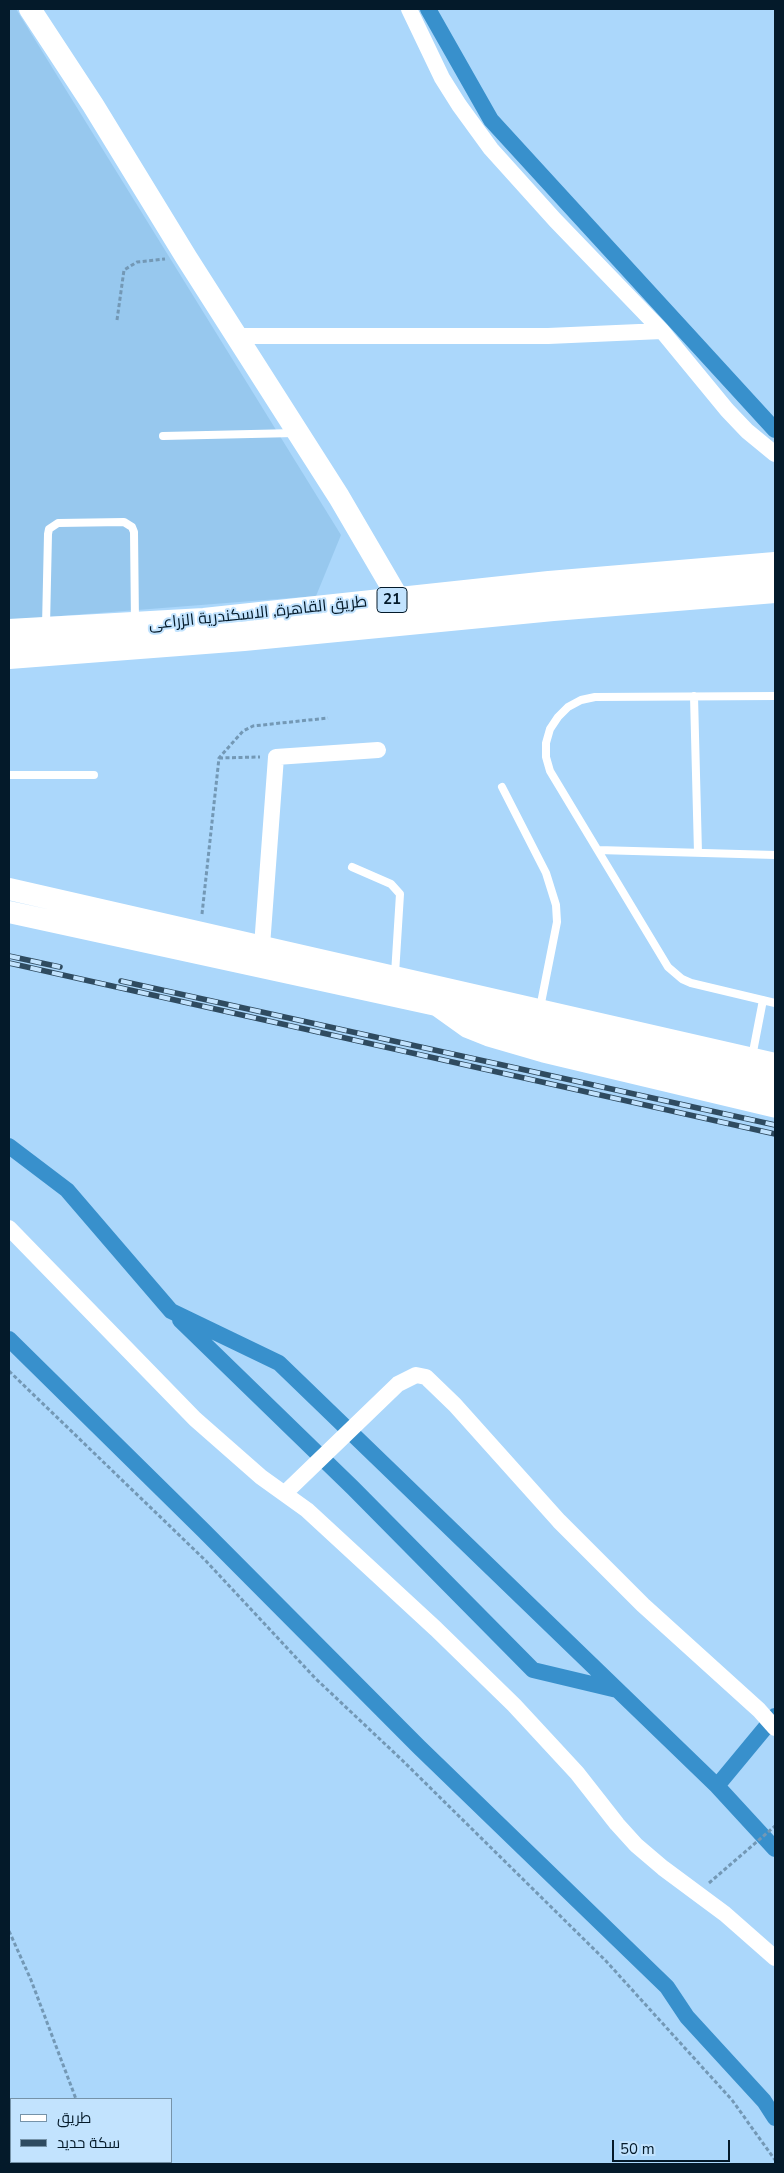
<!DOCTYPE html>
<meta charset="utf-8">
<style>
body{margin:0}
#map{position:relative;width:784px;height:2173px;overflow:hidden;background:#abd7fb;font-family:"Nunito Sans",Cairo,sans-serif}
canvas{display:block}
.frame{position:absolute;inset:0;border:10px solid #041a2a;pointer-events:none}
.legend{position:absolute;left:10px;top:2098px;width:162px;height:65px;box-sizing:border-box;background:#c2e3fe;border:1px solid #7693a9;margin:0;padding:6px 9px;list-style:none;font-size:15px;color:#041a2a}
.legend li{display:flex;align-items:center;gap:10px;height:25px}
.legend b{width:25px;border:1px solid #7693a9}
.scale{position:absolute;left:612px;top:2140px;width:118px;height:22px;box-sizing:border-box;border:2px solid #041a2a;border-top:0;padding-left:6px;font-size:15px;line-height:18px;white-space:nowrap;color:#041a2a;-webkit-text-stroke:4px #c2e3fe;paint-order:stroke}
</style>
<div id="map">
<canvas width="784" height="2173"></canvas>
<div class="frame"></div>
<ul class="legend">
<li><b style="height:6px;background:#fff"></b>طريق</li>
<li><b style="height:6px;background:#2f4b60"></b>سكة حديد</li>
</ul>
<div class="scale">50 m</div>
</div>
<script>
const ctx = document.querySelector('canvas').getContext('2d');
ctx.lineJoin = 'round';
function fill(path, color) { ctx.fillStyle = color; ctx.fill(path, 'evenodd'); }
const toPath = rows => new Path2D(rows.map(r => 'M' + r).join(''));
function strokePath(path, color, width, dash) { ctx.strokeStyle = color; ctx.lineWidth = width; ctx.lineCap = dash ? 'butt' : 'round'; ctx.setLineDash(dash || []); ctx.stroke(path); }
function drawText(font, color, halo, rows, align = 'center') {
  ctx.font = font + ' "Nunito Sans",Cairo,sans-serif'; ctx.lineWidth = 4; ctx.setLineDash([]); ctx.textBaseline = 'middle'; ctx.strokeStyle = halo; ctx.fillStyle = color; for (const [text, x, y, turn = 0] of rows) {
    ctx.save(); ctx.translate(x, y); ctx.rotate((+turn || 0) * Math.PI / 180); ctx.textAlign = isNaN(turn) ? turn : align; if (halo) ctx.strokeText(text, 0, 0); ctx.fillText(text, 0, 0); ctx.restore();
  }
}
const built = toPath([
 [9,9,16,9,341,535,316,596,9,620]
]);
const canal = toPath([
 [428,9,491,120,775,430],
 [9,1146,67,1190,171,1311,279,1363,717,1786,775,1849],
 [180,1320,353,1488,533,1670,617,1690],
 [9,1339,203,1530,419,1747,667,1987,687,2017,764,2101,775,2118],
 [717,1786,775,1716]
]);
const path = toPath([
 [117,320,124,270,137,262,165,259],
 [219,758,260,757],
 [202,914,219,758,243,731,253,726,328,718],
 [9,1371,206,1561,315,1678,403,1761,606,1961,732,2100,775,2160],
 [709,1883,775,1826],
 [9,1931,31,1980,76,2099],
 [93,2162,94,2164]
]);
const service = toPath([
 [163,436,295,433],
 [46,626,48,534,49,529,58,523,124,522,132,527,134,532,135,622],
 [694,696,698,853],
 [775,696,595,697,581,700,568,707,558,717,550,729,546,743,546,757,550,771,668,967,682,979,691,983,775,1003],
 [9,775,94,775],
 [502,787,546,873,556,905,557,922,540,1008],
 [598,850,775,855],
 [352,867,391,884,400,894,395,974],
 [752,1057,763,1000]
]);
const minor = toPath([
 [409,9,442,78,459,105,491,149,555,220,662,331,727,410,747,431,775,454],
 [236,336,548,336,662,331],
 [262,946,276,757,378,750],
 [9,1228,195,1419,261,1477,307,1510,436,1629,514,1705,577,1773,617,1824,636,1845,663,1868,725,1914,775,1958],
 [285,1493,398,1384,416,1375,426,1377,455,1405,559,1521,643,1605,759,1710,775,1728]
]);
const secondary = toPath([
 [30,9,93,105,186,257,339,497,408,615],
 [9,889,775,1064],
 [9,912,441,1006,775,1084]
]);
const primary = toPath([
 [441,1006,469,1026,489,1034,544,1050,775,1105]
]);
const trunk = toPath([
 [9,632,204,621,549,584,775,565],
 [9,656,244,638,553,608,775,590]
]);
const rail = toPath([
 [9,956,60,967],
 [9,963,775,1134],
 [121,981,775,1125]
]);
const shields = [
 [392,600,30]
];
const shieldNames = [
 ["21",392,600]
];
const streetNames = [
 ["طريق القاهرة, الاسكندرية الزراعى",258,614,-6]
];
fill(built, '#97c8ee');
strokePath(canal, '#3890cc', 16);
strokePath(path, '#7398b5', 3, [4, 2.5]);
strokePath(service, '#fff', 8);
strokePath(minor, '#fff', 16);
strokePath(secondary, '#fff', 22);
strokePath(primary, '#fff', 25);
strokePath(trunk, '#fff', 26);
strokePath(rail, '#2f4b60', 5.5);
strokePath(rail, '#c2e3fe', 4, [11]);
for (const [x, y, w] of shields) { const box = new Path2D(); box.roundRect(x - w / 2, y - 12.5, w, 25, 4); ctx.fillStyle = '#c2e3fe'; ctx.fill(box); strokePath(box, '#041a2a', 1); }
drawText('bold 15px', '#041a2a', null, shieldNames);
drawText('16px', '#041a2a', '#c2e3fe', streetNames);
</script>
